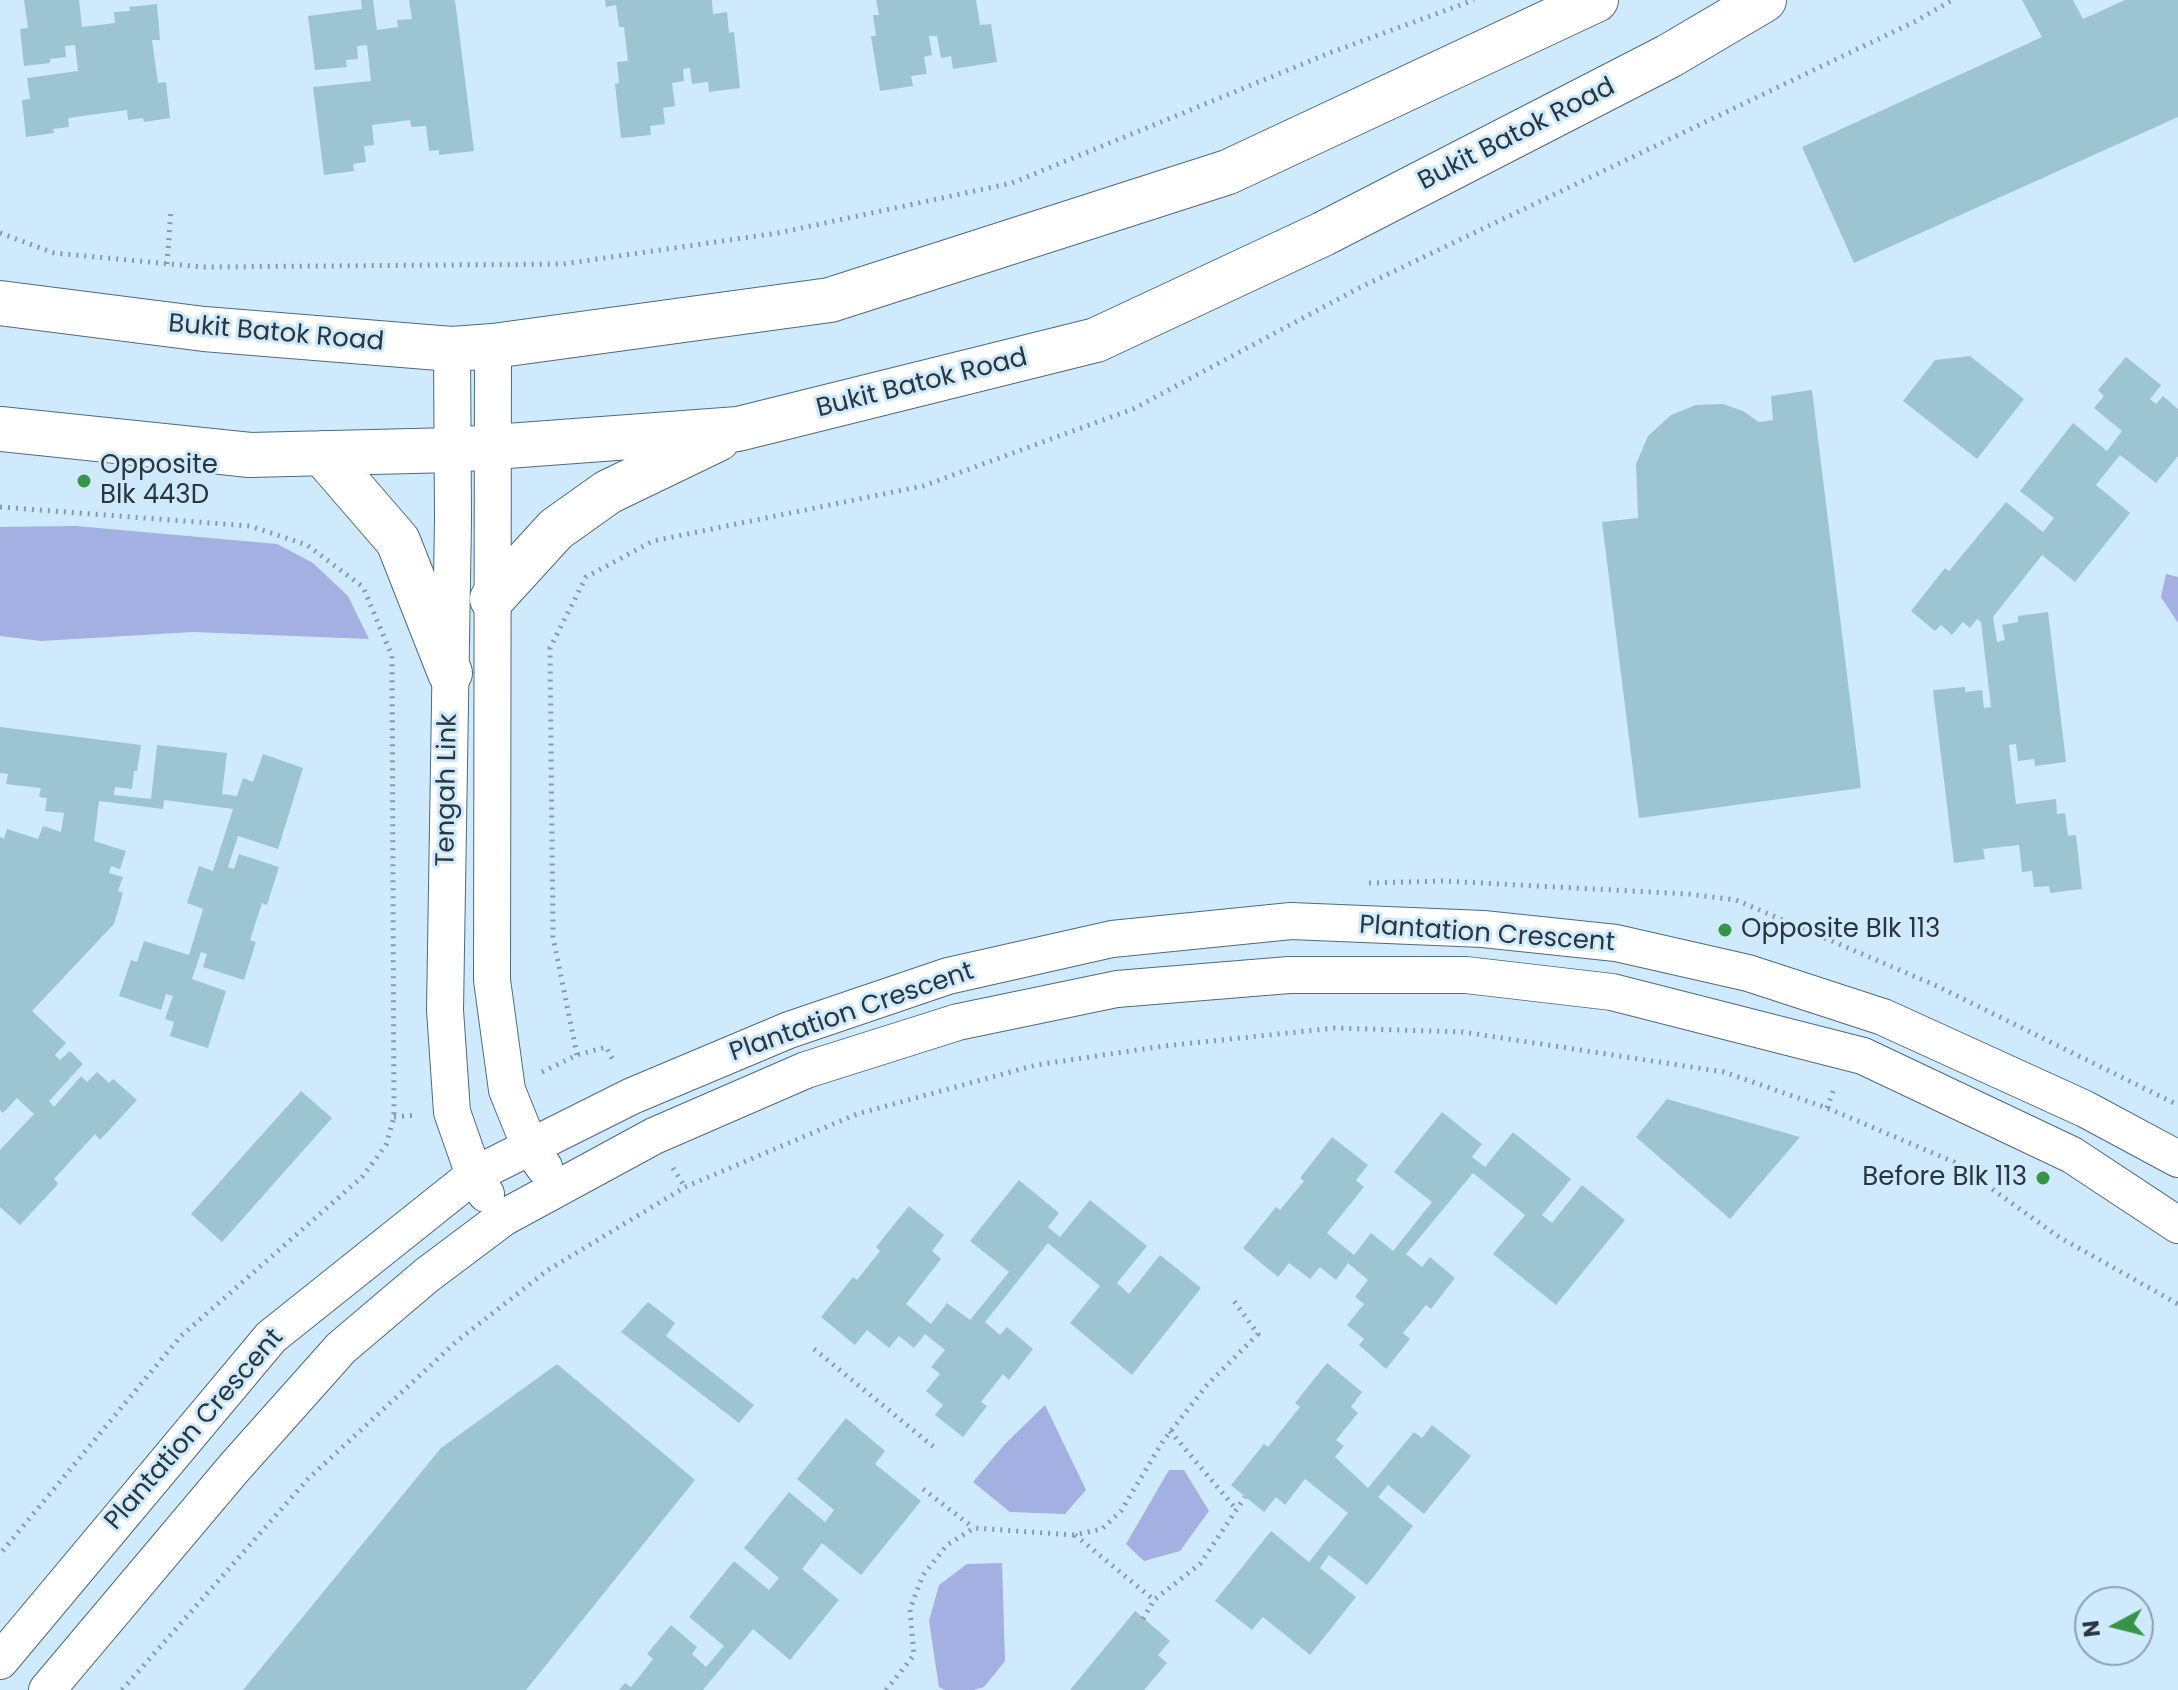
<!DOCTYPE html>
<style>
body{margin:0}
#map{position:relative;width:2178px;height:1690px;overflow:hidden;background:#cfeafc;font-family:Poppins,sans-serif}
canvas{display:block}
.north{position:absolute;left:2074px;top:1586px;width:80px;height:80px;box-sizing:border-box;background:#cfeafc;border:2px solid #8da2b0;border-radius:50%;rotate:263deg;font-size:22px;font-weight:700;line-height:32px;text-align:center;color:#29363f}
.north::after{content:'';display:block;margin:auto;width:28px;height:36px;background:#369548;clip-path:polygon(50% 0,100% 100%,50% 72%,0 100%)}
</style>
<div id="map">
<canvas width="2178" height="1690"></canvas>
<div class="north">N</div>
</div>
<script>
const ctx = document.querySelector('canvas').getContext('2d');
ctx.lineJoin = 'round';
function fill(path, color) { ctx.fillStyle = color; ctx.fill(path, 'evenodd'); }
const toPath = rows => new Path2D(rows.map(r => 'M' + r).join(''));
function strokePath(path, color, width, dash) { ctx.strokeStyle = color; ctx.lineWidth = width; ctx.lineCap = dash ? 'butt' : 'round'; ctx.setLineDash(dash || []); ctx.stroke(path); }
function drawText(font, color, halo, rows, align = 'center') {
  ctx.font = font + ' Poppins,sans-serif'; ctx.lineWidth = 6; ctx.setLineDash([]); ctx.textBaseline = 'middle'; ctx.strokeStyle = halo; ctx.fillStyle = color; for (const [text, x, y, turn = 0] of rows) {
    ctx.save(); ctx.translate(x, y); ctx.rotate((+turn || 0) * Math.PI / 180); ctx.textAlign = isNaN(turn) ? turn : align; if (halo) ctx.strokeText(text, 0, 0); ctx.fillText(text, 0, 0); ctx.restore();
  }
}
const green = toPath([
 [76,526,277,544,313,563,348,596,369,639,193,632,41,641,0,636,0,527],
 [2166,574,2178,577,2178,623,2161,597],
 [1045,1405,1086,1490,1065,1514,1010,1512,973,1482,1005,1444],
 [1169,1470,1184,1470,1209,1511,1180,1551,1144,1561,1126,1544],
 [1002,1563,1005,1661,984,1687,973,1690,945,1690,939,1687,929,1621,939,1585,967,1564]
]);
const building = toPath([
 [24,0,79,0,82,27,115,23,114,12,130,11,129,7,157,4,160,40,152,40,158,83,166,82,170,118,144,122,143,118,128,120,127,110,68,118,69,127,53,129,54,133,26,137,22,100,30,99,27,78,78,71,75,45,65,46,66,57,50,59,50,63,24,66,20,29,28,28],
 [361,0,373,0,377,30,398,27,397,20,412,19,409,0,455,0,474,151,439,155,439,150,429,151,426,126,411,127,410,120,372,125,374,145,364,146,366,162,353,164,354,171,324,175,313,87,371,81,367,45,357,46,358,59,346,60,347,67,315,70,308,16,362,9],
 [605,0,712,0,713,14,727,12,729,33,734,32,740,88,709,92,708,82,692,84,690,68,683,69,684,81,672,83,675,106,663,108,665,124,650,126,651,135,621,138,615,84,619,83,617,62,628,61,624,27,619,27,616,5,606,7],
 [876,0,976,0,980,25,991,24,997,62,953,69,951,56,941,58,937,36,929,36,932,55,924,57,927,74,911,76,913,86,880,91,871,36,876,36,873,15,879,15],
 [2022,0,2073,0,2083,19,2125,0,2178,0,2178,117,1854,263,1802,147,2042,37],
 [1970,356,2024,399,1977,459,1903,401,1935,360],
 [2126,357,2161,385,2150,399,2156,404,2163,396,2178,409,2178,456,2156,483,2120,455,2096,485,2130,513,2075,582,2042,555,1993,617,1997,642,2005,640,2002,625,2018,622,2018,616,2048,612,2066,762,2035,766,2034,759,2018,761,2016,744,2009,745,2016,804,2056,799,2057,814,2065,813,2068,836,2076,835,2082,889,2050,893,2049,886,2034,887,2032,871,2022,872,2019,845,1983,849,1985,859,1954,863,1933,690,1965,687,1965,692,1982,690,1984,708,1991,707,1981,622,1977,619,1970,628,1963,622,1952,635,1941,625,1935,631,1911,611,1945,568,1949,571,2006,502,2043,532,2054,518,2020,491,2073,423,2107,451,2122,431,2094,408,2104,396,2098,390],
 [1812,390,1861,788,1639,818,1602,522,1638,518,1636,464,1648,436,1671,415,1696,405,1723,404,1743,411,1759,422,1773,420,1771,396],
 [0,727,141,745,137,771,134,771,132,789,115,787,114,795,151,799,157,745,227,753,222,794,237,796,243,778,253,782,263,754,303,768,278,849,238,836,228,867,234,869,239,854,279,867,267,905,262,903,250,940,256,942,244,980,203,967,207,954,201,952,192,979,226,991,208,1048,170,1036,174,1022,165,1019,173,996,166,994,161,1010,119,996,131,960,137,962,144,941,189,955,203,909,187,903,199,866,213,871,233,809,164,800,163,809,99,801,94,841,126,851,120,869,111,866,109,873,123,877,118,891,123,893,114,924,32,1011,66,1043,55,1055,60,1060,70,1051,83,1064,49,1101,54,1107,81,1076,87,1082,97,1072,109,1083,113,1079,137,1100,100,1140,95,1134,54,1179,58,1184,20,1225,0,1207,0,1150,34,1114,17,1098,3,1113,0,1110,0,837,4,839,7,829,38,839,43,826,61,832,64,813,45,811,47,798,39,797,41,788,6,784,8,774,0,773],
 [301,1091,332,1118,222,1242,191,1214],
 [1667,1099,1800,1137,1730,1219,1636,1137],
 [1442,1112,1482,1144,1472,1157,1485,1167,1513,1132,1571,1179,1542,1215,1552,1223,1582,1185,1625,1220,1556,1305,1493,1254,1525,1215,1473,1173,1406,1254,1422,1267,1430,1257,1455,1278,1431,1309,1426,1305,1403,1333,1410,1339,1386,1369,1359,1345,1364,1339,1347,1325,1364,1304,1355,1297,1368,1280,1348,1263,1336,1280,1320,1267,1310,1279,1289,1263,1278,1277,1243,1248,1276,1207,1280,1210,1304,1181,1300,1178,1332,1137,1368,1165,1356,1180,1364,1187,1327,1233,1354,1255,1371,1233,1393,1251,1432,1202,1394,1172],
 [1019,1180,1059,1213,1048,1227,1060,1237,1090,1200,1147,1246,1117,1283,1129,1294,1160,1255,1201,1288,1132,1375,1070,1323,1100,1286,1048,1243,985,1322,1000,1335,1007,1327,1033,1349,1009,1380,1003,1374,981,1402,987,1406,963,1437,935,1415,943,1405,926,1391,940,1374,931,1367,945,1350,925,1334,914,1348,899,1336,889,1348,867,1330,855,1345,821,1317,853,1277,857,1280,880,1251,876,1247,909,1206,944,1235,932,1251,941,1259,906,1304,931,1324,947,1303,970,1320,1009,1272,970,1241],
 [648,1302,675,1323,666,1336,754,1405,739,1423,621,1332],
 [1327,1363,1362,1392,1351,1407,1358,1413,1336,1440,1344,1446,1335,1457,1368,1488,1414,1432,1422,1438,1432,1425,1471,1456,1424,1514,1388,1485,1378,1497,1413,1526,1367,1585,1329,1555,1320,1568,1356,1597,1310,1655,1263,1617,1252,1630,1215,1601,1271,1531,1309,1562,1348,1513,1305,1479,1285,1505,1276,1497,1264,1512,1231,1485,1264,1444,1268,1447,1300,1407,1295,1403],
 [557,1364,695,1480,526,1690,243,1690,441,1448],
 [846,1418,885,1451,875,1464,921,1501,861,1575,822,1543,802,1569,839,1600,790,1660,753,1629,703,1690,619,1690,625,1683,631,1687,653,1659,647,1654,671,1625,697,1647,692,1654,706,1667,724,1646,689,1617,734,1561,769,1590,779,1578,744,1548,789,1492,825,1522,834,1510,797,1479],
 [1135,1611,1170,1641,1158,1655,1167,1663,1144,1690,1070,1690]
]);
const path = toPath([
 [0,233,54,253,202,267,563,264,778,233,1012,183,1332,52,1474,0],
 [167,264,171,210],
 [0,507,250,526,307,545,363,587,392,656,394,1117,386,1145,362,1177,180,1337,0,1554],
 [1369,883,1443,881,1689,894,1736,900,1937,986,2178,1105],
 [577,1055,553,937,550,648,586,577,653,541,923,486,1133,409,1359,288,1916,21,1952,0],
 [542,1072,577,1055,606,1047,614,1062],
 [1827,1108,1835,1086],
 [394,1117,417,1115],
 [673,1168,685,1187],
 [814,1349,935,1448],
 [1170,1431,1236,1509],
 [923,1489,974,1528],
 [1075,1535,1154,1600],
 [1143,1619,1154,1600,1200,1564,1245,1497],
 [122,1690,308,1479,457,1341,548,1270,685,1187,857,1114,1036,1065,1164,1046,1335,1028,1463,1032,1724,1072,1827,1108,1954,1162,2059,1237,2178,1304],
 [886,1690,914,1655,910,1609,923,1575,947,1545,974,1528,1074,1535,1102,1529,1121,1511,1163,1441,1207,1385,1258,1334,1231,1297]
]);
const street = toPath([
 [493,346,492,980,507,1090,530,1147,544,1167],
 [452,349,453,519,445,1010,452,1112,474,1175,486,1194],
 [0,1661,271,1337,474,1175,632,1096,789,1030,948,976,1112,939,1291,921,1483,929,1616,943,1748,973,1883,1017,2085,1109,2178,1159],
 [47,1690,234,1468,341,1348,427,1275,503,1218,654,1136,806,1070,958,1022,1117,989,1289,975,1466,975,1612,992,1863,1056,2072,1155,2178,1225]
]);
const primary = toPath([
 [0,303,204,329,452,349,493,346,830,300,1228,172,1596,0],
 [0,429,250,455,453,450,738,429,1096,340,1323,234,1669,56,1764,0],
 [322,453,398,541,450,673],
 [492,599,556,529,608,492,718,439]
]);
const markers = [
 [84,481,8,"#369548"],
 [1725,930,8,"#369548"],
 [2043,1178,8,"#369548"]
];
const streetNames = [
 ["Bukit Batok Road",1517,135,-27],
 ["Bukit Batok Road",276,334,5],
 ["Bukit Batok Road",922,384,-14],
 ["Tengah Link",448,790,-89],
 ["Plantation Crescent",1487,935,4],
 ["Plantation Crescent",852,1013,-19],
 ["Plantation Crescent",195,1430,-49]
];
const poiNames = [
 ["Opposite",100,466],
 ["Blk 443D",100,496],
 ["Opposite Blk 113",1741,930],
 ["Before Blk 113",2027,1178,"right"]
];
fill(green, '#a3b0e1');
fill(building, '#9cc5d1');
strokePath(street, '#4d6a7e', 38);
strokePath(primary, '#4d6a7e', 46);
strokePath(path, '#869ba9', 5, [2, 6]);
strokePath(street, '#fff', 36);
strokePath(primary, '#fff', 44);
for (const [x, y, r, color] of markers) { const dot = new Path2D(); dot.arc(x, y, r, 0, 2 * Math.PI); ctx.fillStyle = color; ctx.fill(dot); strokePath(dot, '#cfeafc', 3); }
drawText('26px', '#29363f', '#cfeafc', streetNames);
drawText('26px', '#29363f', '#cfeafc', poiNames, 'left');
</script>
